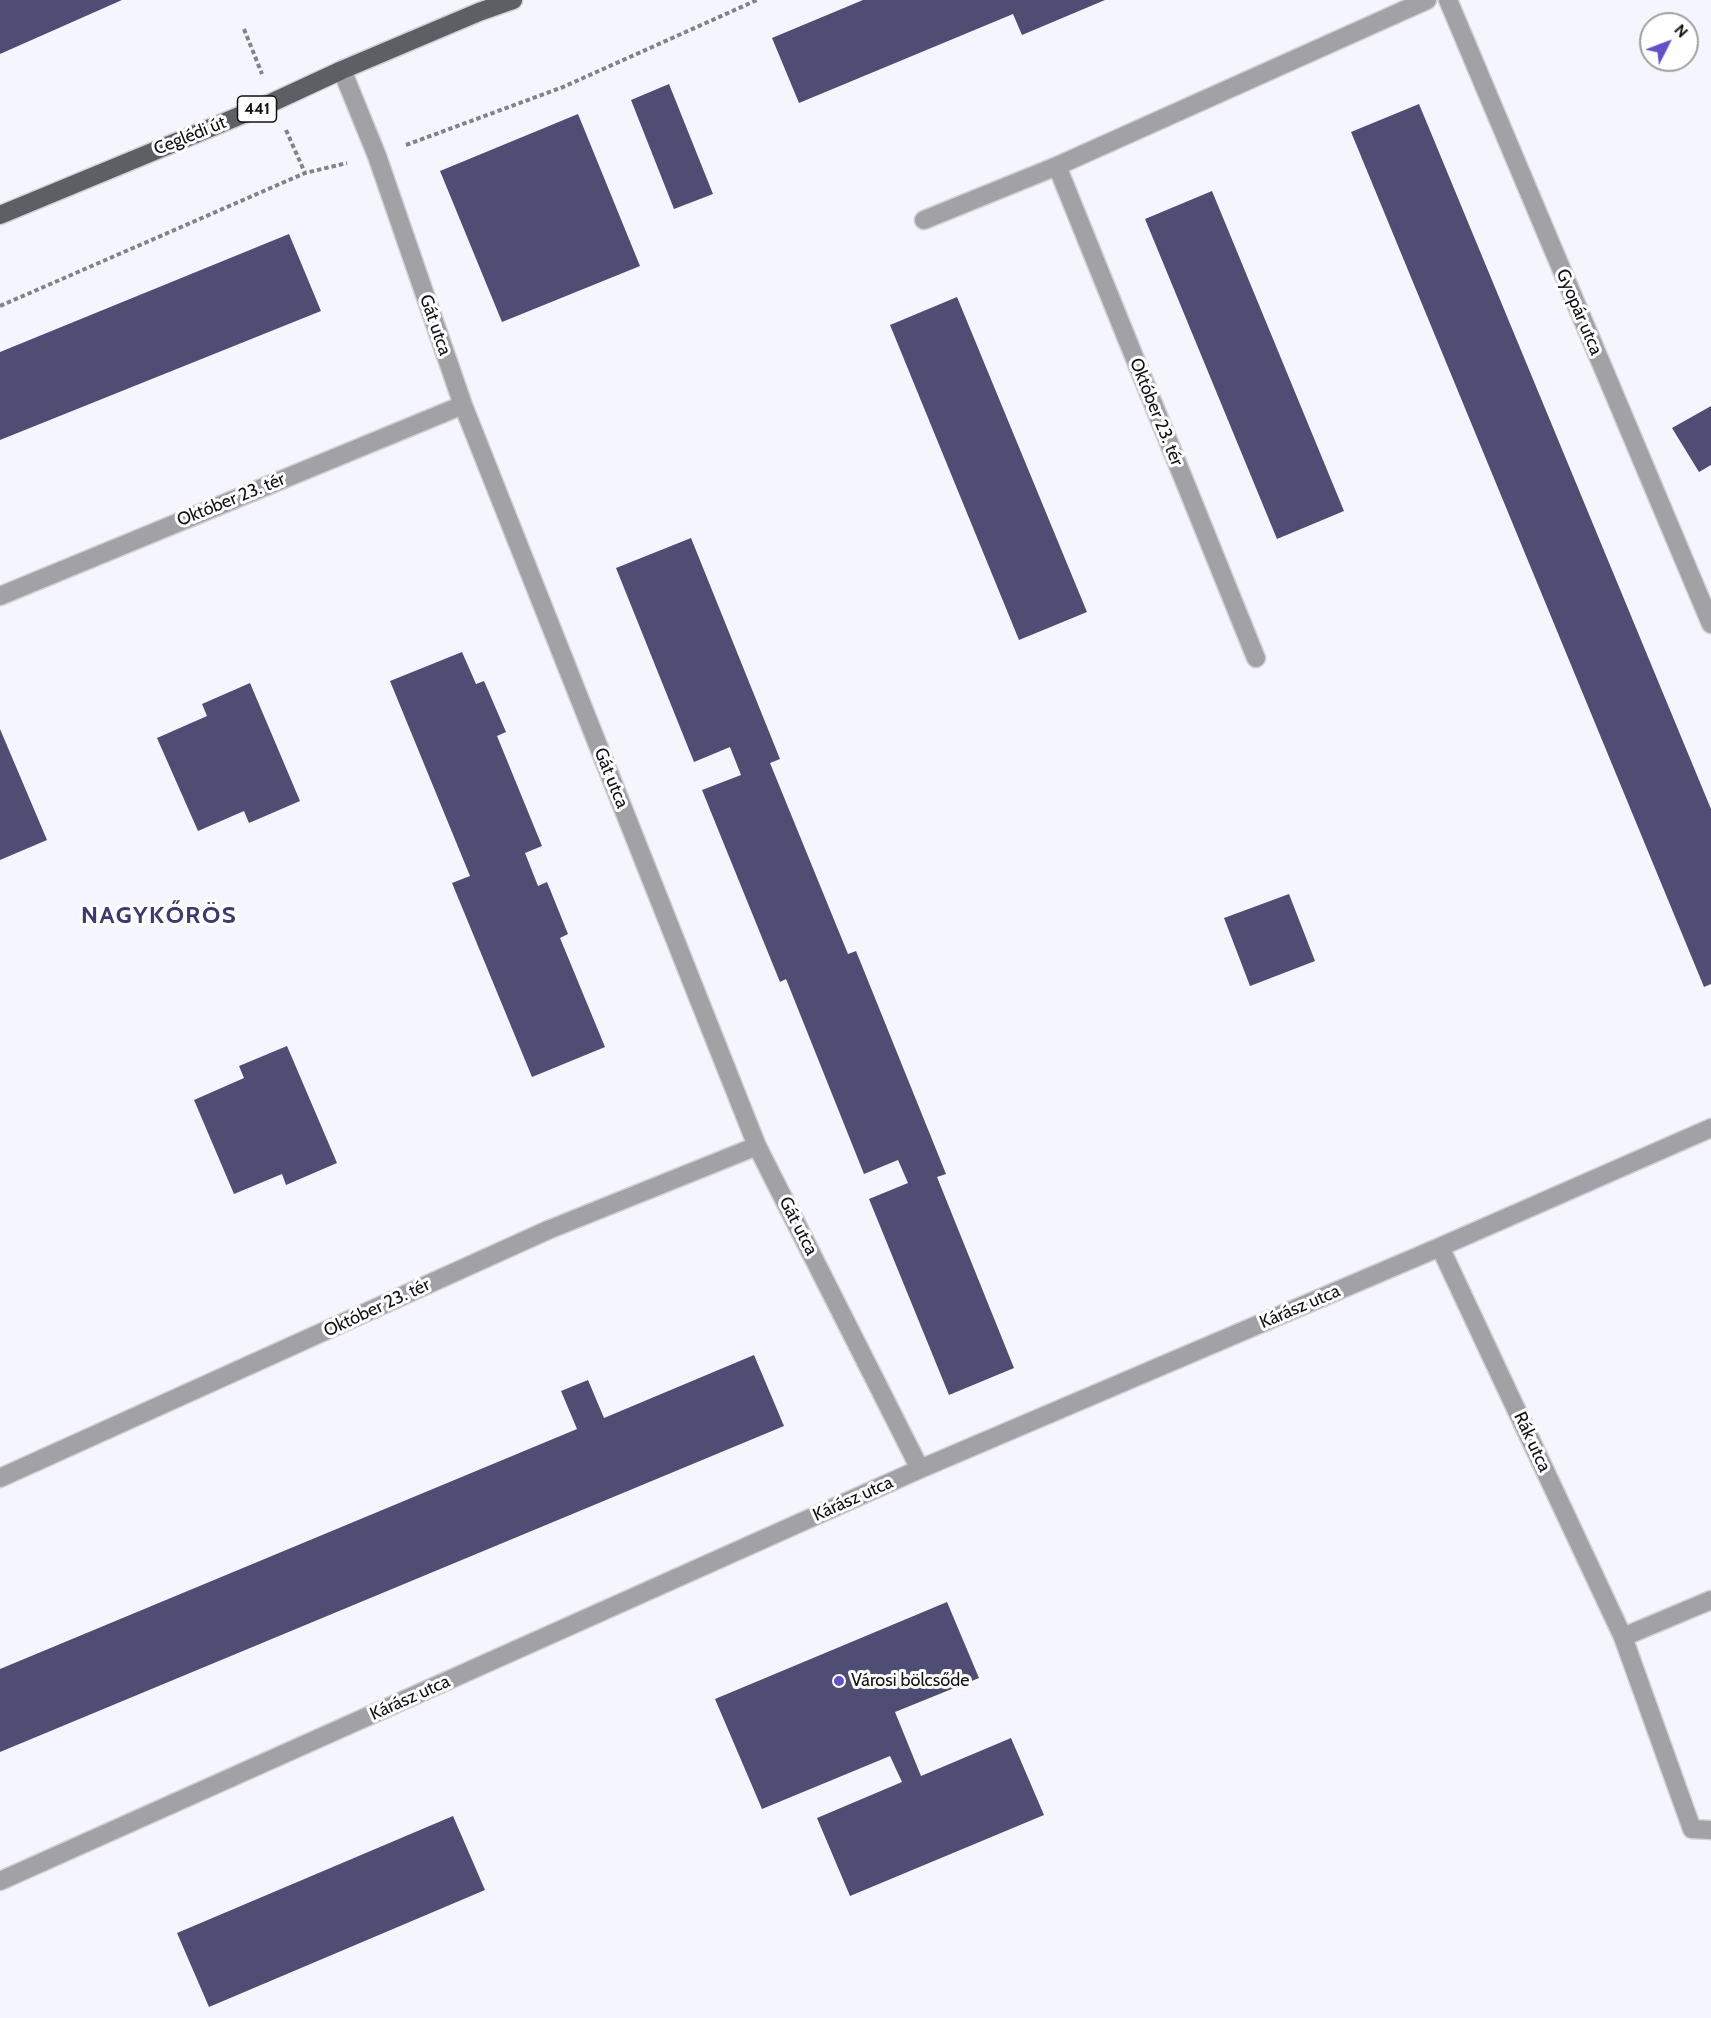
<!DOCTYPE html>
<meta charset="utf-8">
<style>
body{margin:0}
#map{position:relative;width:1711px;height:2018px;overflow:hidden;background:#f5f5ff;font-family:Cabin,sans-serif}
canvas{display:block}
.north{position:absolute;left:1639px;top:12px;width:60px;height:60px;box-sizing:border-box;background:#fff;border:2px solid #a0a0a1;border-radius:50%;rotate:48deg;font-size:16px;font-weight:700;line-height:24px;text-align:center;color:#111114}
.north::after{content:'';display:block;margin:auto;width:21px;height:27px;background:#6451ca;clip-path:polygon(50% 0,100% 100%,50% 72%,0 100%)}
</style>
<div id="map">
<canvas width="1711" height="2018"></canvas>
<div class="north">N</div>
</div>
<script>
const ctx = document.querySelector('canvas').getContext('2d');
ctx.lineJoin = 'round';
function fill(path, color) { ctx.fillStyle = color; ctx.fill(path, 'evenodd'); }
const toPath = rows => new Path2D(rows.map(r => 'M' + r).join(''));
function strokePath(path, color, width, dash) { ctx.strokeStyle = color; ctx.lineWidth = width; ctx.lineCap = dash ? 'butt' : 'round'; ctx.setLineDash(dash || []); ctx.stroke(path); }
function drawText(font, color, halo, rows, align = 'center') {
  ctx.font = font + ' Cabin,sans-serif'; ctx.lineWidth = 6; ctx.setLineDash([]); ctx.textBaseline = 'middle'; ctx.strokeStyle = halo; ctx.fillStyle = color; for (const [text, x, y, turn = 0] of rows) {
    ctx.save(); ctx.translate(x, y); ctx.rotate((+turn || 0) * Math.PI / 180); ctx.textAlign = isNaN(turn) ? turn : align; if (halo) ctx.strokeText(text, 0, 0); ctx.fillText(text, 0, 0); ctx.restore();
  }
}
const building = toPath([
 [0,0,122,0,0,54],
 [863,0,1105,0,1022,35,1013,14,799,103,772,38],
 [669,84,713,194,674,209,631,100],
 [1419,104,1711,809,1711,984,1704,987,1351,132],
 [578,114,640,266,502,322,440,171],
 [1212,191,1344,511,1277,539,1145,219],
 [289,234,321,311,0,440,0,352],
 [957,297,1087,612,1019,640,890,325],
 [1711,406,1711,465,1699,472,1672,428],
 [691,538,780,759,770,763,848,954,856,951,946,1174,937,1177,1014,1368,949,1395,869,1199,908,1183,898,1160,864,1174,786,979,780,982,702,790,741,775,730,747,694,762,616,568],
 [462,652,476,684,484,681,506,732,497,736,542,846,525,853,538,886,547,882,568,934,560,938,605,1047,532,1077,452,883,470,876,390,681],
 [250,683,300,801,249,823,244,811,198,831,157,738,207,716,202,704],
 [0,729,47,840,0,860],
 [1289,894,1315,961,1250,986,1224,918],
 [287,1046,337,1163,286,1185,282,1174,234,1194,194,1100,244,1078,239,1066],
 [754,1355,784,1426,0,1752,0,1669,577,1429,561,1391,588,1380,604,1418],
 [947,1602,979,1678,895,1712,921,1776,1011,1738,1044,1815,850,1896,817,1818,902,1782,890,1756,762,1809,715,1699],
 [453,1816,485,1890,209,2007,177,1933]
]);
const path = toPath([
 [244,29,262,74],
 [286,130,305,173],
 [406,145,563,87,757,0],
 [0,306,305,173,347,163]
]);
const minor = toPath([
 [1448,0,1711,624],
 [342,70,377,156,463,405,757,1146,920,1469],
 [1057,166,1256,658],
 [924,220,1057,166,1427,0],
 [0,596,463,405],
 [1440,1247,1623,1637,1692,1829,1711,1830],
 [0,1478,548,1230,757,1146],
 [1623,1637,1711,1600],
 [0,1881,920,1469,1440,1247,1711,1128]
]);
const major = toPath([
 [0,215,273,102,342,70,479,12,513,0]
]);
const markers = [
 [839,1681,6,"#6451ca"]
];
const shields = [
 [257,109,39]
];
const shieldNames = [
 ["441",257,109]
];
const streetNames = [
 ["Ceglédi út",190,136,-22],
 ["Gyopár utca",1579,312,67],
 ["Gát utca",435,325,71],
 ["Október 23. tér",1156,412,68],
 ["Október 23. tér",231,500,-22],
 ["Gát utca",611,778,68],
 ["Gát utca",798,1226,63],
 ["Kárász utca",1300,1307,-23],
 ["Október 23. tér",377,1308,-25],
 ["Rák utca",1532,1442,65],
 ["Kárász utca",853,1499,-24],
 ["Kárász utca",410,1698,-24]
];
const poiNames = [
 ["Városi bölcsőde",851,1681]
];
const districtNames = [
 ["NAGYKŐRÖS",159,916]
];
fill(building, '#4f4d73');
strokePath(minor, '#d1d1d9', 21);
strokePath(major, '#d1d1d9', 21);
strokePath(path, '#828288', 4, [4.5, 3]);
strokePath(minor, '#a2a2a6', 18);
strokePath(major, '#5e5e65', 18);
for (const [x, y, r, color] of markers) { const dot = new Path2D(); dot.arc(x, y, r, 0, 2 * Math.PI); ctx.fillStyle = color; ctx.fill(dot); strokePath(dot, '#fff', 2); }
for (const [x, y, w] of shields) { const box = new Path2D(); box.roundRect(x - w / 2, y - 13, w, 26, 4.5); ctx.fillStyle = '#fff'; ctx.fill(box); strokePath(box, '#111114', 1.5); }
drawText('bold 16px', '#111114', null, shieldNames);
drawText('18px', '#111114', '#fff', streetNames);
drawText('18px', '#111114', '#fff', poiNames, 'left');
ctx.letterSpacing = '1.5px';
drawText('bold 24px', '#3e3874', '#fff', districtNames);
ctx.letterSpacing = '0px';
</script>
